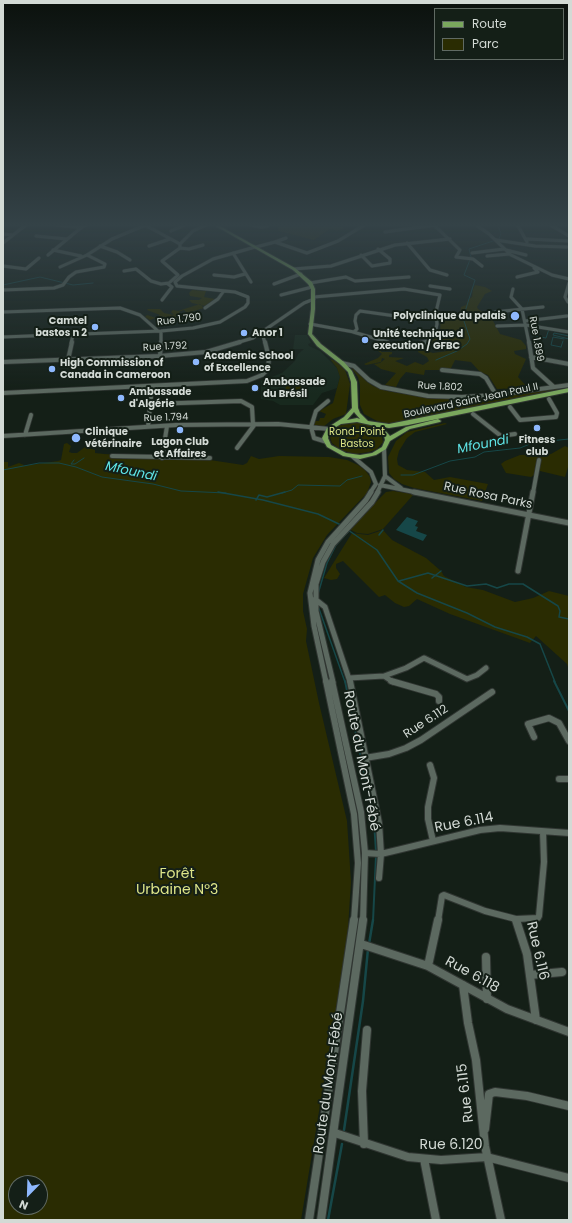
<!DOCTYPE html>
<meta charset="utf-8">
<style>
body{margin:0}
#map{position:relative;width:572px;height:1223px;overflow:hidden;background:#141f17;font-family:Poppins,sans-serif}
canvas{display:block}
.frame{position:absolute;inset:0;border:4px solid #d3dad5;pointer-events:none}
.legend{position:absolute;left:434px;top:8px;width:130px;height:52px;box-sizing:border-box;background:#141f17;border:1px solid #606a63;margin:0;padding:5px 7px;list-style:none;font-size:12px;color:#d3dad5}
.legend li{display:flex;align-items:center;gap:8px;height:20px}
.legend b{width:20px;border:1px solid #606a63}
.north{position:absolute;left:8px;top:1175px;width:40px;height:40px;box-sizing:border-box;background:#141f17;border:1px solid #606a63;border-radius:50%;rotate:203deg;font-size:11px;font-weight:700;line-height:16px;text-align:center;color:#d3dad5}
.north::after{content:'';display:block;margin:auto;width:14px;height:18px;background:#8eb8fd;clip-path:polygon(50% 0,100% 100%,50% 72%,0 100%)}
</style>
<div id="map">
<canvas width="572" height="1223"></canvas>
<div class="frame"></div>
<ul class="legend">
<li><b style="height:5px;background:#7aa75d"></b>Route</li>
<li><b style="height:11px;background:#2a2c02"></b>Parc</li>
</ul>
<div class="north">N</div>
</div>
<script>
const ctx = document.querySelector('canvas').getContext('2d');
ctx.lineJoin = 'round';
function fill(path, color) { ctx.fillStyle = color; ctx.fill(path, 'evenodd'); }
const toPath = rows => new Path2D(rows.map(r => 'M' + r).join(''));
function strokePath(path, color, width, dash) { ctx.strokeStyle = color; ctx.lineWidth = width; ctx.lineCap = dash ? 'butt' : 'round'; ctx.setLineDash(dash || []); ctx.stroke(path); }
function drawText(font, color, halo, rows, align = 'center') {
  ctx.font = font + ' Poppins,sans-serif'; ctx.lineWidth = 4; ctx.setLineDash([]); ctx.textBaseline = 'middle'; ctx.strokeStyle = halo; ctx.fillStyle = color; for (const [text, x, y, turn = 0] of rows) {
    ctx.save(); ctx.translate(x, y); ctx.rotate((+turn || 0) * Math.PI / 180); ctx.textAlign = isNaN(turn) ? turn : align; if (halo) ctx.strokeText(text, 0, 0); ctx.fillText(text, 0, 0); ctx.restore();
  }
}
const built = toPath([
 [295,335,307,335,311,343,308,344,309,346,320,351,337,368,340,377,337,388,322,393,313,405,280,405,273,401,261,399,261,381,282,373,295,361,298,354,304,349,293,349]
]);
const green = toPath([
 [279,224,342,224,339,226,344,228,337,231,330,229,314,240,278,231],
 [475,285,485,287,492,291,485,294,477,307,478,309,491,317,500,334,521,340,526,346,526,349,514,351,515,354,526,359,518,377,528,388,497,389,488,375,480,372,471,362,455,360,450,370,425,370,424,375,406,372,400,379,396,387,385,385,396,373,381,369,374,364,380,363,385,359,382,358,381,362,366,365,364,364,378,358,382,354,376,349,384,347,389,349,382,349,381,352,392,352,392,354,389,355,389,357,404,358,395,361,407,366,415,362,423,365,429,361,427,357,418,352,419,349,412,345,419,347,426,344,423,350,433,353,448,351,430,343,440,333,441,314,460,315,461,307,466,305,468,300,472,297,473,289],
 [192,290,206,291,204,297,215,299,205,306,192,303,189,300,199,300,202,298,190,296,189,293],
 [200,304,204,308,187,313,184,310,181,311,179,312,181,316,173,320,161,316,150,320,145,317,147,315,156,318,160,315,147,310,148,309,160,309,164,313,174,315,171,312,173,310,178,311],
 [330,359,336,361,345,370,350,384,346,414,333,419,323,427,313,425,315,421,319,421,320,418,324,418,326,414,319,411,333,403,340,377,337,368],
 [350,366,358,371,366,381,373,386,387,391,428,398,473,400,558,388,559,390,395,424,386,423,377,421,364,414,360,405,360,385,358,377],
 [300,384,304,397,288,398,285,385],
 [356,422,371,425,381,433,383,442,377,449,369,452,355,454,341,450,332,443,330,437,335,428,342,424],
 [445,423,447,424,415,432,407,438,399,451,397,459,398,465,407,470,425,472,434,480,450,477,488,484,482,501,414,488,402,484,394,479,389,473,388,457,396,441,407,432],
 [67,443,71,446,69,452,72,453,77,453,85,447,95,450,95,453,104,454,210,460,243,465,247,463,251,456,259,459,279,456,329,457,347,460,358,465,365,470,370,477,371,482,367,493,327,535,313,558,303,594,303,611,307,629,306,641,319,703,347,821,351,882,347,943,301,1220,3,1220,3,462,8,462,8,467,19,463,24,465,23,466,58,461,61,460,64,444],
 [16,1183,40,1183,40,1207,16,1207],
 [565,446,569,448,569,464,565,477,540,471,531,477,506,473,501,464,505,461,520,455,551,454],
 [393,491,414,494,383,529,368,534,357,533,349,529,386,492],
 [383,530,392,540,426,558,441,571,444,576,466,587,483,590,515,602,533,598,549,591,569,596,569,670,567,664,536,636,530,643,450,614,417,599,409,606,404,607,395,603,385,595,379,597,343,561,336,564,336,568,340,574,337,579,331,580,324,578,352,533,368,535]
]);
const water = toPath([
 [407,517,418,521,415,526,418,527,416,531,427,535,423,541,396,530]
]);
const streamFar3 = toPath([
 [497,224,501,233,499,239],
 [3,285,40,277,73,285,93,283],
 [538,327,536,336,546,338,549,329],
 [569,336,554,333,553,335,569,339],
 [561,347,551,345,553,337,564,339],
 [561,347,563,341],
 [436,360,457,351,467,344,470,339,463,318,475,280,464,275,471,257,469,249,496,240],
 [74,460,71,464,75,464,84,458],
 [3,470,39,463,59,463,76,467,102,477,153,484,181,491,226,493],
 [401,475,413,475,450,461,475,457,484,452,520,448,530,444,532,440,540,442,569,439],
 [282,493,292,490,298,485,340,486,347,480,362,476]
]);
const streamFar2 = toPath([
 [218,492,263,500,318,514,341,525],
 [256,500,259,495,267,497,285,492],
 [348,530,377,550,398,581,417,593,467,613,495,627,527,637,540,644,555,682],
 [379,535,383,530],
 [432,578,441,571],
 [399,581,428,573,467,586,486,584,497,588,509,584,523,584,558,606,560,611,559,617,569,619],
 [318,594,327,563,336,545,349,531],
 [318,606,345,682]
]);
const streamFar1 = toPath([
 [345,681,374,821,376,852],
 [554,681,569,711],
 [373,921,376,856]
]);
const stream = toPath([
 [369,944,373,920],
 [344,1130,363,1001,368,949],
 [328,1220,342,1144]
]);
const minorFar4 = toPath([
 [48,224,78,227,90,224],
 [247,224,261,227,267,226],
 [433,224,460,250,456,257,473,259,482,266],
 [475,224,489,234,511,255,552,275,569,279],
 [517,224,527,242],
 [549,224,569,236],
 [171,231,187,224],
 [385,232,441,224],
 [3,234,13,235],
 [36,236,67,239],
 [527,239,569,241],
 [496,240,535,246,567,247],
 [275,242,286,238],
 [3,243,27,224],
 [407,243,430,270,447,275],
 [180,244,193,231,208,224],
 [100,246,117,252,130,260],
 [149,246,170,239],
 [256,247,275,242,307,253,338,241,366,224],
 [180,248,189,249,203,245],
 [53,250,81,256],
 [506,250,526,255],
 [233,253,251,282],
 [472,253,504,249],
 [48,255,82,227],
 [361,255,372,266,390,263,390,259,378,249],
 [487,256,509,254],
 [3,266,26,269,39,258],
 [60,267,87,255],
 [294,269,331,266,395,245,450,239],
 [124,271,136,269,151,281,161,284,169,283,178,275,162,261,180,248,180,244,145,225],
 [214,275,234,277,245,274],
 [517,277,538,272,534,268],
 [310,283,346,277,355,281,409,277],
 [274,284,301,274],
 [430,286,450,289],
 [513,289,511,297,522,309,529,343],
 [3,290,54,288,63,285,69,277,76,272,104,267,105,264,87,255,112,239,148,224],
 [281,295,312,287],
 [314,297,404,289,440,295,436,312,437,324,435,334,425,343],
 [162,300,172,287,168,284],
 [568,302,565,297,569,283],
 [205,308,218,299,223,292],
 [3,312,120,308,140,315,158,331],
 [495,312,543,307],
 [525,321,567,316],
 [310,324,354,332,357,329,355,321,356,315,360,311,417,319],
 [497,326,526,325,569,332],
 [353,332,388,342],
 [262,333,265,343],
 [3,337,161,331,193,328,220,322,245,307,248,303,248,297,235,292,177,286,175,282,182,276,213,259,255,247],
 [71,343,73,335],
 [161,343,161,331],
 [236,343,253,338,304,303,314,299]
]);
const minorFar3 = toPath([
 [529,342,533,368,554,387],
 [414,345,426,342],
 [160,356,161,342],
 [531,357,569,364],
 [68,360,72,342],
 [3,362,160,356,206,352,240,342],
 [342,363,354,366,369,380,381,387,428,396,462,397,496,395,569,385],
 [442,370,480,374,486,378,496,395],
 [3,393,247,381,262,375,268,369,269,358,265,342],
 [151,404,241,401,252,407,253,424],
 [510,407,520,420,556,417,557,413,549,399],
 [473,414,501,436,515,434],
 [148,427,152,386],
 [25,435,31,415],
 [3,436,176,425,278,424,329,429],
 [327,442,314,438,311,427,316,411,328,401],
 [237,448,255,424],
 [112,456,210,458],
 [352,456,371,472,376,484,370,493],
 [162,458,167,426],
 [385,476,401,488],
 [380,485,419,493],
 [377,493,385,476,384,448],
 [533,493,539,460]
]);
const minorFar2 = toPath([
 [414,492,569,523],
 [518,571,533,492],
 [315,599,325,607,350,682],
 [384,676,406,668,424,658,467,679,477,675,486,668],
 [349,678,384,676,393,682],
 [326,682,314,626,310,593,318,560,328,542,366,500,371,492],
 [333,682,316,611,316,584,323,562,333,544,372,502,378,492]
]);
const minorFar1 = toPath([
 [326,681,354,814,358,863,354,921],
 [332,681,361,812,365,853,363,921],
 [350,681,379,823,381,854,379,878],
 [391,681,436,694,439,697,439,701],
 [534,737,528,724,549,718,559,723,569,741],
 [365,758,389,754,406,748,421,740,492,692],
 [430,765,434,778,428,807,428,819,433,841],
 [559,779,569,779],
 [365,853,381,854,480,830,500,828,569,833],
 [516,919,538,918,539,916,544,862,543,832],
 [438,921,442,896,444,895,485,911,516,919,517,921]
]);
const minor = toPath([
 [516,920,527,954,536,1020],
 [361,944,428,966,507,1009,569,1032],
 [486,957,487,999],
 [428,966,438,920],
 [530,975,562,972],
 [463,985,468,1023,476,1060,485,1146,501,1220],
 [485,1129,489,1094,495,1092,527,1096,569,1106],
 [335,1133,408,1157,441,1160,487,1157,569,1178],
 [364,1144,362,1091,367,1030],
 [424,1159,436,1220],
 [309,1220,354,920],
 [321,1220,363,920]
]);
const major = toPath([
 [212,224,216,224,295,268,312,282,315,289,315,309,312,334,321,344,344,362,352,371,357,382,358,408,360,413,368,421,389,424,569,388,569,392,408,425,389,428,382,427,390,436,406,427,438,419,441,421,440,422,410,429,390,441,386,449,376,455,360,459,343,456,327,447,322,438,327,428,344,417,352,408,351,382,348,372,340,364,317,346,308,334,311,309,311,289,308,284,293,270,212,224],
 [354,412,360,419,357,418,347,420,354,412],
 [357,422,375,426,384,435,385,440,382,447,372,453,360,455,346,453,331,445,328,438,331,430,341,424,357,422]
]);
const markers = [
 [515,316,5,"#8eb8fd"],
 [95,327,4,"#8eb8fd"],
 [244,333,4,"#8eb8fd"],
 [365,340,4,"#8eb8fd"],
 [196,362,4,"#8eb8fd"],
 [52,369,4,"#8eb8fd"],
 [255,388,4,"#8eb8fd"],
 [121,398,4,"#8eb8fd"],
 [537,428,4,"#8eb8fd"],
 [180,430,4,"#8eb8fd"],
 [76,438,5,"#8eb8fd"]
];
const farPoinames = [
 ["Polyclinique du palais",506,316,"right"],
 ["Camtel",87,321,"right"],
 ["bastos n 2",87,333,"right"],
 ["Anor 1",252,333],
 ["Unité technique d",373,334],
 ["execution / GFBC",373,346],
 ["Academic School",204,356],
 ["of Excellence",204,368],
 ["High Commission of",60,363],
 ["Canada in Cameroon",60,375],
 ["Ambassade",263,382],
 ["du Brésil",263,394],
 ["Ambassade",129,392],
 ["d'Algérie",129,404],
 ["Clinique",85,432],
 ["vétérinaire",85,444],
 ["Fitness",537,440,"center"],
 ["club",537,452,"center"],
 ["Lagon Club",180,442,"center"],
 ["et Affaires",180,454,"center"]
];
const farStreetnames = [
 ["Rue 1.790",179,320,-7],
 ["Rue 1.899",536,339,80],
 ["Rue 1.792",165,347,-3],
 ["Rue 1.802",440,387,3],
 ["Boulevard Saint Jean Paul II",471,401,-12],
 ["Rue 1.794",166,418,-2]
];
const farParknames = [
 ["Rond-Point",357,432],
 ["Bastos",357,444]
];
const streetNames = [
 ["Rue Rosa Parks",488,496,12],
 ["Rue 6.112",426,722,-33]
];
const waterNames = [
 ["Mfoundi",483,445,-11],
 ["Mfoundi",131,472,12]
];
const nearStreetnames = [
 ["Route du Mont-Fébé",361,761,79],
 ["Rue 6.114",464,823,-11],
 ["Rue 6.116",537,951,77],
 ["Rue 6.118",472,975,29],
 ["Route du Mont-Fébé",329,1083,-82],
 ["Rue 6.115",466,1093,-97],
 ["Rue 6.120",451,1145]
];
const nearParknames = [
 ["Forêt",177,874],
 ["Urbaine N°3",177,890]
];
fill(built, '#18291e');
fill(green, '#2a2c02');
fill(water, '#164748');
strokePath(streamFar3, '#164748', 1);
strokePath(streamFar2, '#164748', 1.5);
strokePath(streamFar1, '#164748', 2);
strokePath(stream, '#164748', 2.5);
strokePath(minorFar4, '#303632', 4);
strokePath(minorFar3, '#303632', 5.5);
strokePath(minorFar2, '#303632', 7);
strokePath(minorFar1, '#303632', 8);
strokePath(minor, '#303632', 10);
strokePath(major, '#303632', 2);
strokePath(minorFar4, '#5c6960', 3);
strokePath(minorFar3, '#5c6960', 4);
strokePath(minorFar2, '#5c6960', 5);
strokePath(minorFar1, '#5c6960', 6);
strokePath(minor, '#5c6960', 8);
fill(major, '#7aa75d');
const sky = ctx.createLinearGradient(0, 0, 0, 395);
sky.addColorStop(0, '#0b110d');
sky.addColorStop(0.57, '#344247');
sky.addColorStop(1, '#34424700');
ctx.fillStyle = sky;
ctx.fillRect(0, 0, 572, 395);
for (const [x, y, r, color] of markers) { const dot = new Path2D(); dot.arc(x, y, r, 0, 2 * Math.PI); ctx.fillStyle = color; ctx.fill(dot); strokePath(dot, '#141f17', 1.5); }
drawText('bold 10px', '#d3dad5', '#141f17', farPoinames, 'left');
drawText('10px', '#d3dad5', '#141f17', farStreetnames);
drawText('10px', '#dde588', '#141f17', farParknames);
drawText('12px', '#d3dad5', '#141f17', streetNames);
drawText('italic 13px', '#5fe5e7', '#141f17', waterNames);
drawText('14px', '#d3dad5', '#141f17', nearStreetnames);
drawText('14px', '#dde588', '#141f17', nearParknames);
</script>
